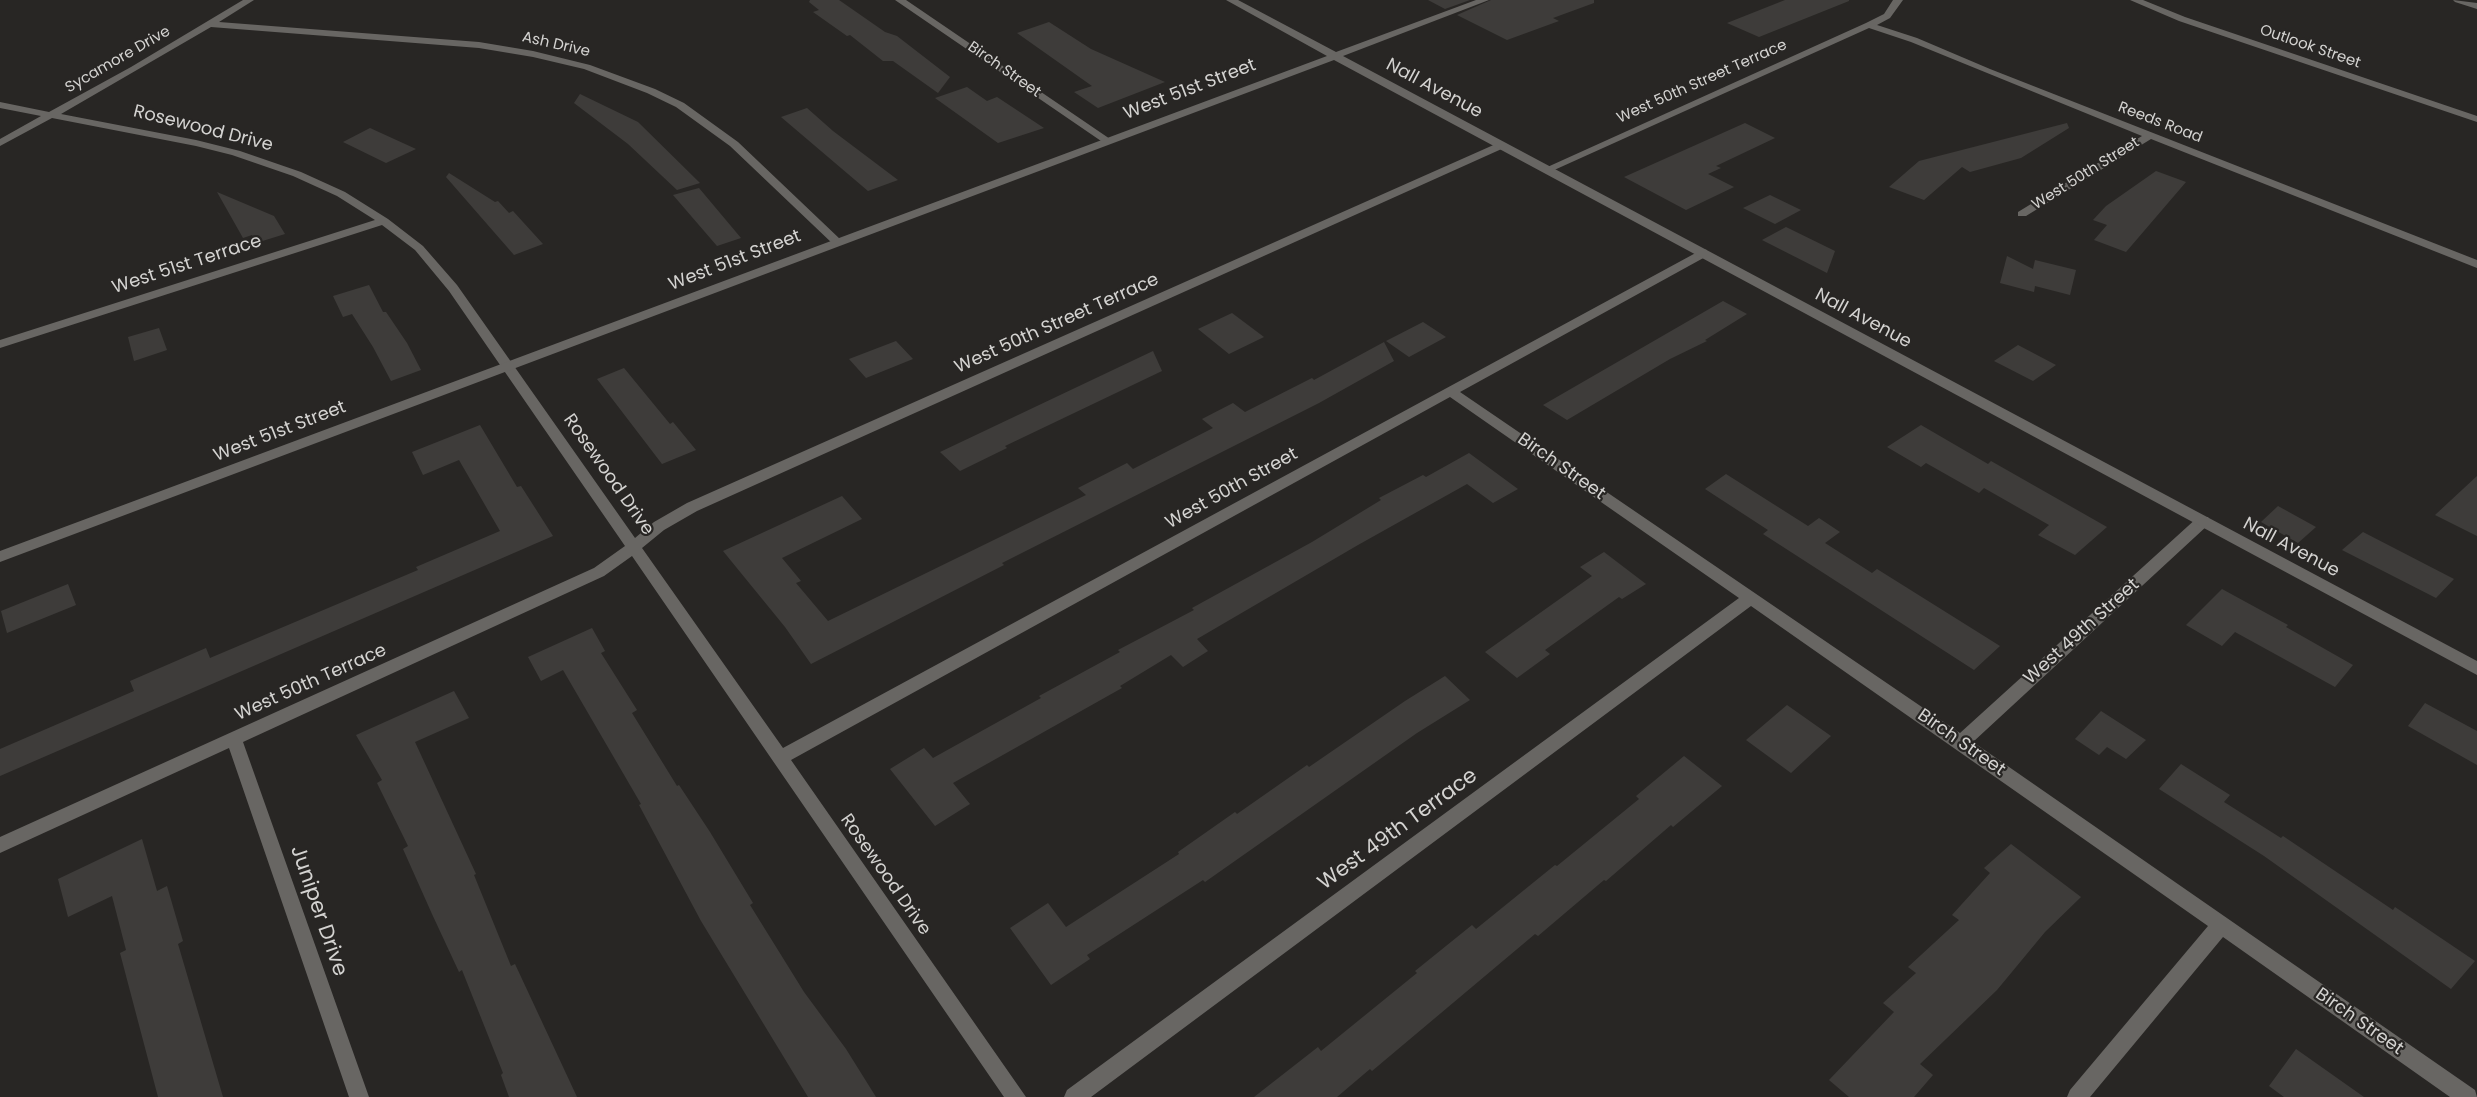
<!DOCTYPE html>
<style>
body{margin:0}
canvas{display:block;background:#282624}
</style>
<canvas width="2477" height="1097"></canvas>
<script>
const ctx = document.querySelector('canvas').getContext('2d');
ctx.lineJoin = 'round';
function fill(path, color) { ctx.fillStyle = color; ctx.fill(path, 'evenodd'); }
const toPath = rows => new Path2D(rows.map(r => 'M' + r).join(''));
function drawText(font, color, halo, rows, align = 'center') {
  ctx.font = font + ' Poppins,sans-serif'; ctx.lineWidth = 4.5; ctx.setLineDash([]); ctx.textBaseline = 'middle'; ctx.strokeStyle = halo; ctx.fillStyle = color; for (const [text, x, y, turn = 0] of rows) {
    ctx.save(); ctx.translate(x, y); ctx.rotate((+turn || 0) * Math.PI / 180); ctx.textAlign = isNaN(turn) ? turn : align; if (halo) ctx.strokeText(text, 0, 0); ctx.fillText(text, 0, 0); ctx.restore();
  }
}
const building = toPath([
 [810,0,839,0,885,32,897,36,950,77,938,93,893,61,883,61,850,35,847,36,813,12,819,10,809,2],
 [1428,0,1470,0,1445,9],
 [1491,0,1594,0,1594,3,1553,18,1559,21,1507,40,1457,15],
 [1785,0,1849,0,1849,1,1759,37,1727,23],
 [1049,22,1091,49,1165,82,1098,108,1074,92,1092,86,1017,33],
 [967,87,987,101,997,97,1044,128,998,143,935,98],
 [580,94,638,122,700,183,677,190,628,144,574,103],
 [807,108,833,131,898,180,868,191,781,117],
 [1745,123,1775,138,1716,166,1721,168,1708,174,1734,187,1686,210,1624,177],
 [2067,123,2069,128,2021,158,1970,172,1962,167,1924,200,1889,187,1919,161],
 [370,128,416,149,386,163,343,142],
 [2156,171,2186,182,2126,252,2094,240,2107,225,2093,220,2106,206],
 [449,173,495,202,498,201,509,213,513,211,543,244,514,255,446,177],
 [699,188,741,238,717,246,673,195],
 [217,192,274,216,285,234,256,243,252,235,243,238],
 [1770,195,1801,210,1775,224,1743,208],
 [1786,227,1835,251,1827,273,1762,240],
 [2007,256,2033,269,2035,260,2076,270,2070,295,2035,286,2034,292,2000,283],
 [369,285,383,312,386,312,407,343,421,370,391,381,373,347,352,314,343,317,333,296],
 [1723,301,1747,314,1705,340,1707,341,1670,359,1567,420,1543,405],
 [1232,313,1264,337,1229,354,1198,329],
 [1423,322,1446,337,1409,357,1386,341],
 [159,328,167,350,134,361,128,337],
 [896,341,913,359,866,378,849,359],
 [1384,342,1394,361,1319,403,1002,563,1004,565,811,664,785,627,723,551,842,496,862,519,782,558,801,581,796,583,828,621,1086,495,1078,488,1127,463,1133,469,1213,428,1202,419,1233,403,1245,412,1312,378,1314,380],
 [2018,345,2056,365,2033,381,1994,361],
 [1153,351,1162,371,1005,446,1007,448,960,471,940,452],
 [624,368,670,424,673,422,696,450,662,464,597,379],
 [480,425,517,487,521,486,553,536,0,776,0,749,134,691,130,681,206,648,210,658,418,570,416,567,500,531,459,460,423,475,412,452],
 [1921,425,1988,464,1991,461,2107,527,2075,555,2038,535,2049,525,1984,488,1979,493,1926,463,1921,467,1887,447],
 [1469,453,1518,489,1493,503,1467,484,1358,545,1197,639,1208,651,1183,667,1171,655,1120,686,1122,688,953,783,970,804,935,826,890,769,924,748,933,758,1041,698,1039,696,1120,652,1118,650,1194,610,1192,608,1312,542,1381,500,1379,498,1423,475,1426,477],
 [1726,474,1808,526,1819,518,1840,532,1825,543,1872,573,1877,569,2000,646,1974,670,1763,534,1768,530,1705,489],
 [2477,476,2477,536,2435,515],
 [2278,506,2316,527,2298,543,2261,522],
 [2363,532,2454,579,2436,598,2342,550],
 [1604,552,1646,584,1622,599,1619,597,1545,650,1550,654,1517,678,1485,652,1592,576,1580,567],
 [68,584,76,605,7,633,1,611],
 [2222,589,2288,625,2286,627,2353,665,2335,687,2235,632,2222,646,2186,625],
 [592,628,605,651,601,653,637,710,632,713,677,786,679,785,710,832,753,903,750,905,804,992,846,1049,876,1097,808,1097,701,921,639,805,641,804,563,670,541,681,528,657],
 [1445,676,1470,700,1417,733,1205,882,1203,880,1087,955,1090,959,1051,985,1010,928,1048,903,1066,927,1179,854,1178,852,1235,812,1237,814,1307,765,1309,767,1405,701],
 [454,691,469,718,415,742,476,874,474,875,511,966,515,964,577,1097,509,1097,501,1075,503,1073,462,970,459,972,432,914,403,849,408,846,377,783,382,780,356,735],
 [2425,703,2477,731,2477,765,2408,726],
 [1787,705,1831,736,1791,773,1746,740],
 [2101,711,2146,740,2126,759,2107,747,2099,755,2075,739],
 [1684,756,1722,786,1673,827,1671,825,1606,881,1604,880,1538,936,1535,934,1372,1071,1370,1069,1337,1097,1254,1097,1318,1047,1321,1051,1417,973,1415,971,1472,925,1476,929,1555,865,1557,866,1639,799,1636,796],
 [2181,764,2230,795,2224,802,2281,838,2283,836,2393,910,2395,907,2475,961,2451,989,2264,856,2159,789],
 [142,839,157,891,167,886,183,941,178,944,223,1097,158,1097,120,953,126,950,112,896,68,917,58,879],
 [2011,844,2081,897,2045,932,1997,990,1920,1064,1933,1075,1914,1097,1849,1097,1829,1080,1894,1012,1883,1003,1916,973,1908,967,1959,920,1952,915,1990,873,1984,868],
 [2296,1049,2364,1097,2284,1097,2269,1086]
]);
const minor = toPath([
 [243,0,254,0,219,22,479,42,533,51,590,65,655,89,684,103,738,142,841,240,841,244,833,244,730,146,676,107,647,93,584,69,533,57,479,48,211,27,61,114,196,140,240,151,301,172,345,192,388,219,423,246,457,285,635,538,654,522,687,503,1498,143,1506,143,1506,147,697,511,664,530,642,548,783,748,1703,249,1707,250,1707,256,1460,392,1960,733,2198,517,2208,517,2210,521,2208,525,1973,742,2475,1090,2477,1097,2450,1097,2223,937,2090,1097,2067,1097,2070,1090,2208,926,1751,606,1091,1097,1064,1097,1067,1090,1739,598,1450,397,791,760,1026,1097,1004,1097,632,556,604,576,243,742,369,1097,349,1097,229,748,0,853,0,837,594,568,625,546,449,291,415,250,382,225,0,348,0,340,375,220,337,196,293,176,232,155,196,146,52,118,0,146,0,139,41,116,0,108,0,102,49,112,131,67,243,0],
 [895,0,906,0,1113,141,1108,144,1104,143,895,0],
 [1893,0,1903,0,1890,18,1877,25,1917,38,1990,69,2477,260,2477,268,2151,139,2026,216,2018,216,2018,212,2142,136,1911,42,1869,28,1552,171,1548,172,1543,169,1866,23,1884,14,1893,0],
 [2130,0,2143,0,2185,17,2477,116,2477,122,2179,21,2130,0],
 [2453,0,2477,3,2477,9,2455,2,2453,0]
]);
const tertiary = toPath([
 [1226,0,1238,0,1336,52,1476,0,1489,0,1343,56,2477,661,2477,675,1334,60,0,562,0,551,1327,56,1226,0]
]);
const farStreetnames = [
 ["Ash Drive",556,45,13],
 ["Outlook Street",2310,47,19],
 ["Sycamore Drive",118,60,-30],
 ["Birch Street",1004,70,35],
 ["West 50th Street Terrace",1702,82,-24],
 ["Reeds Road",2160,123,21],
 ["West 50th Street",2086,174,-32]
];
const streetNames = [
 ["Nall Avenue",1434,89,28],
 ["West 51st Street",1190,90,-21],
 ["Rosewood Drive",203,129,14],
 ["West 51st Street",735,261,-21],
 ["West 51st Terrace",187,265,-18],
 ["Nall Avenue",1863,319,28],
 ["West 50th Street Terrace",1057,324,-24],
 ["West 51st Street",280,432,-21],
 ["Birch Street",1561,467,35],
 ["Rosewood Drive",608,475,55],
 ["West 50th Street",1232,489,-29],
 ["Nall Avenue",2291,548,28],
 ["West 49th Street",2082,632,-42],
 ["West 50th Terrace",311,683,-24],
 ["Birch Street",1961,743,35],
 ["Rosewood Drive",885,875,55],
 ["Birch Street",2359,1022,35]
];
const nearStreetnames = [
 ["West 49th Terrace",1398,830,-36],
 ["Juniper Drive",318,911,71]
];
fill(building, '#3e3c3a');
fill(minor, '#686663');
fill(tertiary, '#686663');
drawText('15px', '#d4d3d1', '#282624', farStreetnames);
drawText('18px', '#d4d3d1', '#282624', streetNames);
drawText('21px', '#d4d3d1', '#282624', nearStreetnames);
</script>
